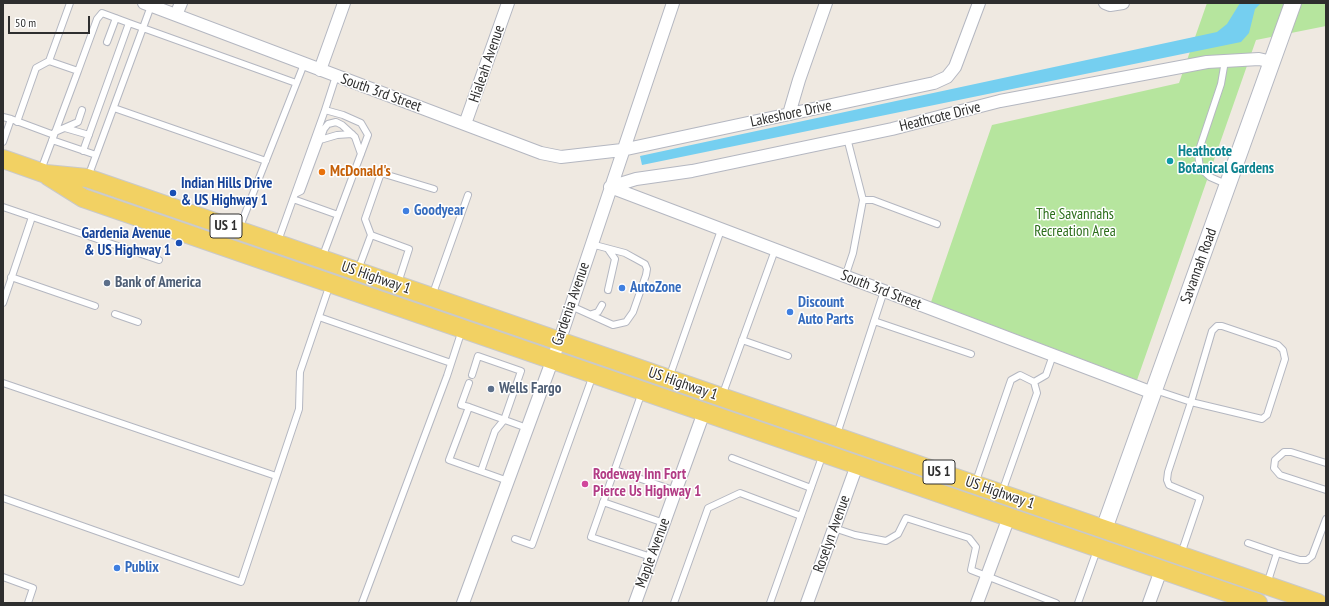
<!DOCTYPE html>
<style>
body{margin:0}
#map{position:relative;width:1329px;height:606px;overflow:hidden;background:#efe9e1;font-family:"PT Sans Narrow",sans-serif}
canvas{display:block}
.frame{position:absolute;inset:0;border:4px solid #2e2e2e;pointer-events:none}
.scale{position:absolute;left:8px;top:16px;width:82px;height:18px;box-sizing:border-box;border:2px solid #2e2e2e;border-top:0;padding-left:5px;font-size:12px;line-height:14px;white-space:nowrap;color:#2e2e2e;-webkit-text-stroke:3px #fff;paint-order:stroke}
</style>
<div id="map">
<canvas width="1329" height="606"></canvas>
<div class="frame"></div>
<div class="scale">50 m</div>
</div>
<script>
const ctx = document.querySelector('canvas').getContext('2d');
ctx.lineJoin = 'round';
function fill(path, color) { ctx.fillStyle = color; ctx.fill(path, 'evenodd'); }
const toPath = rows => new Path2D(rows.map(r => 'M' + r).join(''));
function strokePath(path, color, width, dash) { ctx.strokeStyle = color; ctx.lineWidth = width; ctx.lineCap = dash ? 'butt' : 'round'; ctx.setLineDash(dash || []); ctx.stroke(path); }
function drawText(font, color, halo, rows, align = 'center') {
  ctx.font = font + ' "PT Sans Narrow",sans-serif'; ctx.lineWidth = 3; ctx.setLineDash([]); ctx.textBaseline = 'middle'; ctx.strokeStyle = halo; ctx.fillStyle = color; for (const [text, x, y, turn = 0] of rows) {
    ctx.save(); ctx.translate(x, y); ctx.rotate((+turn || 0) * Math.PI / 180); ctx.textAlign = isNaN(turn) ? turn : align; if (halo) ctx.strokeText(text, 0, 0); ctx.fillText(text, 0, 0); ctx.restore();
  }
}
const green = toPath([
 [1207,3,1326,3,1326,26,1256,40,1137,380,931,302,992,125,1179,83]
]);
const water = toPath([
 [1240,3,1261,3,1255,9,1249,33,1241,42,642,165,640,156,1217,32,1227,24]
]);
const lane = toPath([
 [129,23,296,83],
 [107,42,116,18],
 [1225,61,1221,84,1198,153,1200,168,1210,177,1226,184],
 [78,71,97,19,102,13,129,23,83,151],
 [114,108,266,161],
 [325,110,336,76],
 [3,117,11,119],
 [17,122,36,68,49,61],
 [65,128,89,135],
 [55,132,78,122,82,110],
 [52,140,96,155],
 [320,140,337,135,352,134],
 [3,142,11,119,54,135],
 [41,170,78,71,49,61,70,3],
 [88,177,151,6],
 [295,194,301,191,324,129,328,124,336,122,342,125,355,137,361,154],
 [293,199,338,215],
 [863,200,873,200,937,224],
 [3,207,159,260],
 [239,229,304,64],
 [371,235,365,219,381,173,434,189],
 [278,241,325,110,343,115,361,123,368,135,322,258],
 [608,249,615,259,608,290],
 [358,270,371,235,409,249,398,283],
 [11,277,95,306],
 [845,277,853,253,863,200,847,138],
 [432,296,468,195],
 [3,303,32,217],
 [571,306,613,325,626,322,633,312,646,275,647,269,645,264,636,259,625,253,591,244],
 [115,314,138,322],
 [592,314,598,312,602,305],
 [319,317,451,363],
 [874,321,971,354],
 [742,340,788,356],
 [472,375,478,356,521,371,504,420,495,431,481,471],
 [669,378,721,230],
 [1034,382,1046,375,1053,355],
 [3,383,276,476],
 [1155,390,1191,402,1262,419,1267,415,1285,359,1283,350,1278,345,1222,326,1217,326,1212,331,1191,402,1168,472,1167,480,1169,485,1200,498,1181,554],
 [642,392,591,537,651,557],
 [722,396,775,250],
 [469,407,461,405,469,383],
 [837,434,884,291],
 [732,458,811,488],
 [1326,463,1291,452,1284,452,1275,460,1274,468,1280,475,1326,490],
 [615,470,676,491],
 [508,481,449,460,469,407,527,428],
 [975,484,1011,380,1020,375,1034,382,1037,393,1002,492],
 [3,498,241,582,299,409,300,372,330,284],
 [603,502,664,523],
 [834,528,855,535,886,541,898,534,906,518,969,538,976,547,971,570,1056,603],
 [515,539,532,545,593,375],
 [1248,543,1277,553],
 [3,577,33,588,28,603],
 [1267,584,1277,553,1300,560,1307,560,1312,556,1326,519],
 [362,603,447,376,462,330],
 [674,603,708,508,740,493,801,516],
 [770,603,823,454],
 [1078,603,1097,550]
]);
const street = toPath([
 [144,3,541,153,561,157,622,150,934,83,947,77,955,67,979,3],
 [1105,3,1110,5,1123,3],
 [176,15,181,3],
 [320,70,344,3],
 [789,114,799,80,826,3],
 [465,124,508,3],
 [610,187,636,179,692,171,892,129,1000,101,1207,62,1259,59,1272,62],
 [610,187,1153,393],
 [463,603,559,342,673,3],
 [635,603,704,412],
 [807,603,857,465],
 [977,603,1009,517],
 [1149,603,1161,570]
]);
const secondary = toPath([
 [1104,529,1293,3]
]);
const primary = toPath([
 [3,159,46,174,87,178,1318,603],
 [48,176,83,198,1258,603]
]);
const markers = [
 [1170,161,4,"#0f9aa8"],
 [322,172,4,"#e8710a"],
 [173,193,4,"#1a4fb4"],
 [406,211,4,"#3f7fe0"],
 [179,243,4,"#1a4fb4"],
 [107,283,4,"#5c6f8a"],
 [622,288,4,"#3f7fe0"],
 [790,312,4,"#3f7fe0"],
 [491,389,4,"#5c6f8a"],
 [585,484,4,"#d1479c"],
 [117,568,4,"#3f7fe0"]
];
const shields = [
 [226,226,32],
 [939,472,32]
];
const shieldNames = [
 ["US 1",226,226],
 ["US 1",939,472]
];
const streetNames = [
 ["Hialeah Avenue",487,64,-71],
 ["South 3rd Street",381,93,20],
 ["Lakeshore Drive",791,114,-12],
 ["Heathcote Drive",940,117,-14],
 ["Savannah Road",1199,266,-70],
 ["US Highway 1",376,278,19],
 ["South 3rd Street",881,290,21],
 ["Gardenia Avenue",571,304,-71],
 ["US Highway 1",683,384,19],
 ["US Highway 1",1000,493,19],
 ["Roselyn Avenue",832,534,-70],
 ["Maple Avenue",653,553,-70]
];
const cultureNames = [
 ["Heathcote",1178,152],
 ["Botanical Gardens",1178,169]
];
const foodNames = [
 ["McDonald's",330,172]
];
const transitNames = [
 ["Indian Hills Drive",181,184],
 ["& US Highway 1",181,201],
 ["Gardenia Avenue",171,234,"right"],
 ["& US Highway 1",171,251,"right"]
];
const shopNames = [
 ["Goodyear",414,211],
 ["AutoZone",630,288],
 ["Discount",798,303],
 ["Auto Parts",798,320],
 ["Publix",125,568]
];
const parkNames = [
 ["The Savannahs",1075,215],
 ["Recreation Area",1075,232]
];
const serviceNames = [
 ["Bank of America",115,283],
 ["Wells Fargo",499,389]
];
const hotelNames = [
 ["Rodeway Inn Fort",593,475],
 ["Pierce Us Highway 1",593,492]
];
fill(green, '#b6e59e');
fill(water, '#75cff0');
strokePath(lane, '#b4b7c1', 8);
strokePath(street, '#b4b7c1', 14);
strokePath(secondary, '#b4b7c1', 18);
strokePath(primary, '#c9c9c9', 20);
strokePath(lane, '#fff', 6);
strokePath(street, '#fff', 12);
strokePath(secondary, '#fff', 16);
strokePath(primary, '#f2d163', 18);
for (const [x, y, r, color] of markers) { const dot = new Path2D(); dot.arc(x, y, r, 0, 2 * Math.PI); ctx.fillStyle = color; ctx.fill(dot); strokePath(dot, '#fff', 1.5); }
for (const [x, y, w] of shields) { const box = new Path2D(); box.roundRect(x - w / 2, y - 12, w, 24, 3); ctx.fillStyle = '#fff'; ctx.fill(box); strokePath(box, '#2e2e2e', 1); }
drawText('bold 14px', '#2e2e2e', null, shieldNames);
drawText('15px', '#2e2e2e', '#fff', streetNames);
drawText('bold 15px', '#0d838f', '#fff', cultureNames, 'left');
drawText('bold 15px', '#c56008', '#fff', foodNames, 'left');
drawText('bold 15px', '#164399', '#fff', transitNames, 'left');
drawText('bold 15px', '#366cbe', '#fff', shopNames, 'left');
drawText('15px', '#2c6e1b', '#fff', parkNames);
drawText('bold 15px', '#4e5e75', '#fff', serviceNames, 'left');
drawText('bold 15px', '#b23c85', '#fff', hotelNames, 'left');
</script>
